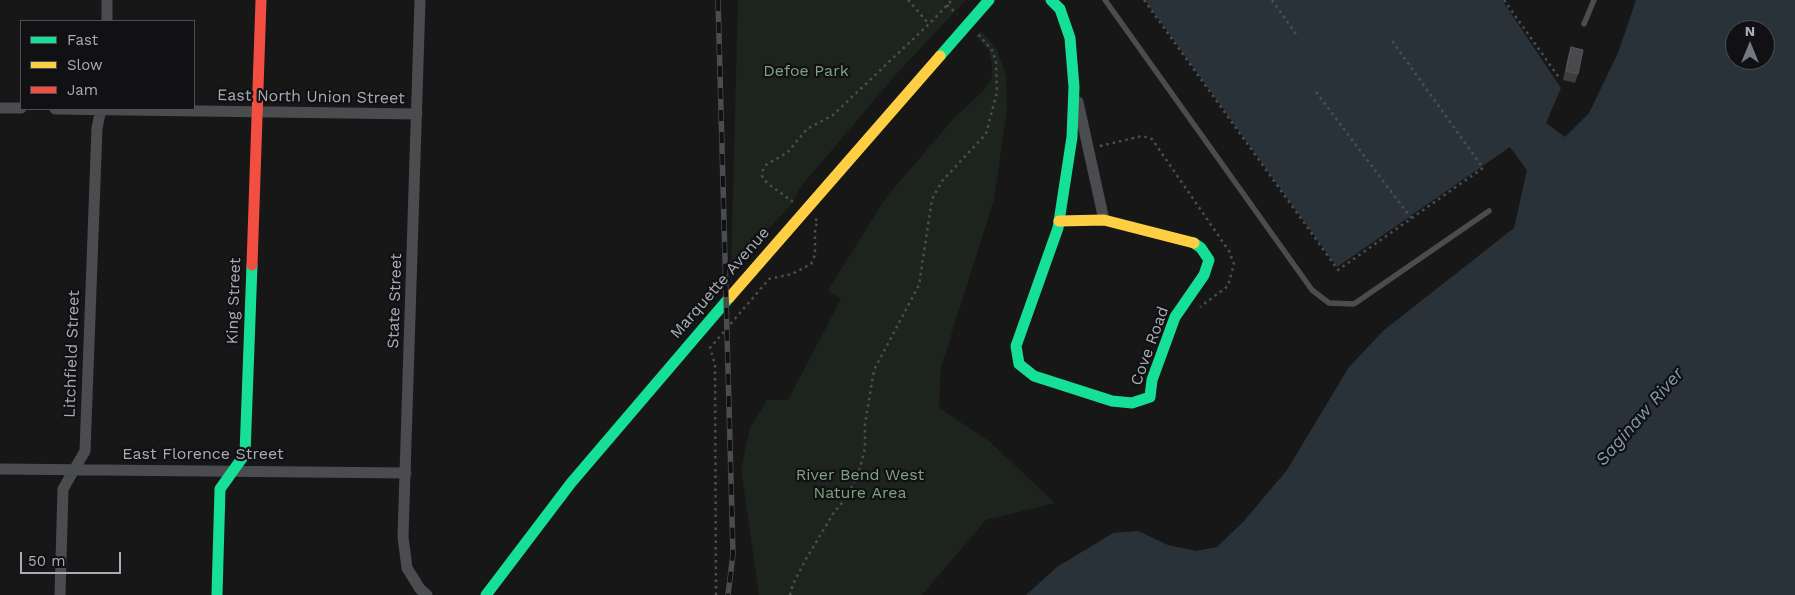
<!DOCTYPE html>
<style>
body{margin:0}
#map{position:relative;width:1795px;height:595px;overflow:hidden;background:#171717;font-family:"Work Sans",sans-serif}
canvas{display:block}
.legend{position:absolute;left:20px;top:20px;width:175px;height:90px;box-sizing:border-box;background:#111113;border:1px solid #4d4f55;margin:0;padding:6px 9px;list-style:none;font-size:15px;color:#a8adb8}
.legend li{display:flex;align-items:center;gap:10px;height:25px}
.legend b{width:25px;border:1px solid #4d4f55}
.north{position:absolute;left:1725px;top:20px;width:50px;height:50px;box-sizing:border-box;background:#111113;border:1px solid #4d4f55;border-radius:50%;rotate:0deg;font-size:14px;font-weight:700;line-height:20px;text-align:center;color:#a8adb8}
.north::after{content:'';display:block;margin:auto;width:18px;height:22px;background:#757880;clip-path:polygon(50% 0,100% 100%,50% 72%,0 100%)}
.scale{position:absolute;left:20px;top:552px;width:101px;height:22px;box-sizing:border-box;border:2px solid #a8adb8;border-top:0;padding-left:6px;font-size:15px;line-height:18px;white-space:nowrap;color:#a8adb8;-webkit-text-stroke:4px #111113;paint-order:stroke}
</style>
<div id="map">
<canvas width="1795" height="595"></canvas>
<ul class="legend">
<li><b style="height:6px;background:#16e098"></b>Fast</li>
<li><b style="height:6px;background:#ffcf43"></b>Slow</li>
<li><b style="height:6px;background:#f24e42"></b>Jam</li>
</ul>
<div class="north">N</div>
<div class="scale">50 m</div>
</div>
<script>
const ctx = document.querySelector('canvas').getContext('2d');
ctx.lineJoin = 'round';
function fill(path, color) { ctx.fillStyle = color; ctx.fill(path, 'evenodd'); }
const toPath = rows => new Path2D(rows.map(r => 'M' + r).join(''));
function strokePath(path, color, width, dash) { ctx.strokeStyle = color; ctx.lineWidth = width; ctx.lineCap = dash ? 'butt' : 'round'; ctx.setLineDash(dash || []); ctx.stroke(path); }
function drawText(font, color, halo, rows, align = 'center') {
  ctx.font = font + ' "Work Sans",sans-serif'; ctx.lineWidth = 4.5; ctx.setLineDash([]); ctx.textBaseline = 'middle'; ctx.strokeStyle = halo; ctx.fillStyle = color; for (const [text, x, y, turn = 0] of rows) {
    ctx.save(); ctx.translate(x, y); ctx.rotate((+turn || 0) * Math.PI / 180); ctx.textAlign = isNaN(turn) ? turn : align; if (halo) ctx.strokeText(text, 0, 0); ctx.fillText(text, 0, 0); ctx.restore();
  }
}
const green = toPath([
 [738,0,966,0,899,71,802,185,790,206,731,268],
 [981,31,997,49,1006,77,1007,109,994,200,941,367,939,408,989,441,1055,503,986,520,922,595,759,595,741,469,750,428,767,400,788,400,841,299,828,290,887,196,954,118,983,91,992,78,992,63,989,51,976,36]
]);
const water = toPath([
 [1145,0,1502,0,1561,88,1546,123,1565,137,1589,113,1618,53,1636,0,1795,0,1795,595,1026,595,1057,567,1113,533,1138,531,1168,545,1196,551,1217,547,1244,521,1287,470,1349,367,1383,331,1514,228,1527,170,1510,147,1337,267],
 [1735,30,1765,30,1765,60,1735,60]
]);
const path = toPath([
 [908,0,929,24],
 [1144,0,1338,270,1483,168,1390,38],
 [1272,0,1298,37],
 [1504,0,1560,79],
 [947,5,957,14],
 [1316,92,1411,218],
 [1100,146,1142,136,1152,139,1229,251,1234,264,1228,286,1200,307],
 [793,202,767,183,762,176,763,170,767,164,787,153,807,129,833,115,929,24,952,0],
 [716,595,715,364,710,348,769,279,792,274,811,264,815,255,815,228,818,221,815,219],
 [790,595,793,584,806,559,833,514,848,495,859,472,865,448,865,424,874,370,919,285,932,199,942,181,986,134,997,92,996,61,992,50,977,33]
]);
const lane = toPath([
 [1105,0,1312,290,1329,303,1354,304,1489,211],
 [1584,24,1594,0]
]);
const street = toPath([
 [420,0,403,537,407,568,420,589,427,595],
 [107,21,107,0],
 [1078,102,1104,220],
 [0,108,21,108],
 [55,109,417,114],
 [0,469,406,473],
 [60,595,63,489,85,451,97,128,101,109]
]);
const fast = toPath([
 [1051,0,1060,9,1070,38,1074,87,1072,137,1058,228,1016,346,1019,364,1034,376,1112,401,1132,403,1150,397,1152,380,1175,317,1204,275,1209,260,1201,248,1194,243],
 [940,56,989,0],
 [217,595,220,489,245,454,252,265],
 [486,595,571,483,729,298]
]);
const slow = toPath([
 [1059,221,1104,220,1194,243],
 [729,298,940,56]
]);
const jam = toPath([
 [252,265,261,0]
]);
const rail = toPath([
 [718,0,733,554,728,595]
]);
const wall = toPath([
 [1571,47,1578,74,1575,83,1563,80,1568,56]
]);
const building = toPath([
 [1571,47,1583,50,1578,74,1566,71,1571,47]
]);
const parkNames = [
 ["Defoe Park",806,71],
 ["River Bend West",860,475],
 ["Nature Area",860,493]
];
const streetNames = [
 ["East North Union Street",311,97,1],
 ["Marquette Avenue",720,283,-49],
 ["King Street",234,301,-88],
 ["State Street",395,301,-88],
 ["Cove Road",1150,346,-70],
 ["Litchfield Street",72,354,-88],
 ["East Florence Street",203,454]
];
const waterNames = [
 ["Saginaw River",1640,417,-49]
];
fill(green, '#1d241e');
fill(water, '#2a3239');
strokePath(path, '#4d4e52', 2.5, [2.5, 4]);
strokePath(lane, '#4b4c50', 5.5);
strokePath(street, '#4b4c50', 11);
strokePath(fast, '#16e098', 11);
strokePath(slow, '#ffcf43', 11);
strokePath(jam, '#f24e42', 11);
strokePath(rail, '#4b4c4f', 5.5);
strokePath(rail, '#111113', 4, [11]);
fill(wall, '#3d3d3f');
fill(building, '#49494c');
strokePath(building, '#58595d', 1);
drawText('16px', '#7fa381', '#111113', parkNames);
drawText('16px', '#a8adb8', '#111113', streetNames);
drawText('italic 18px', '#7f9bb3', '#111113', waterNames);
</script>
